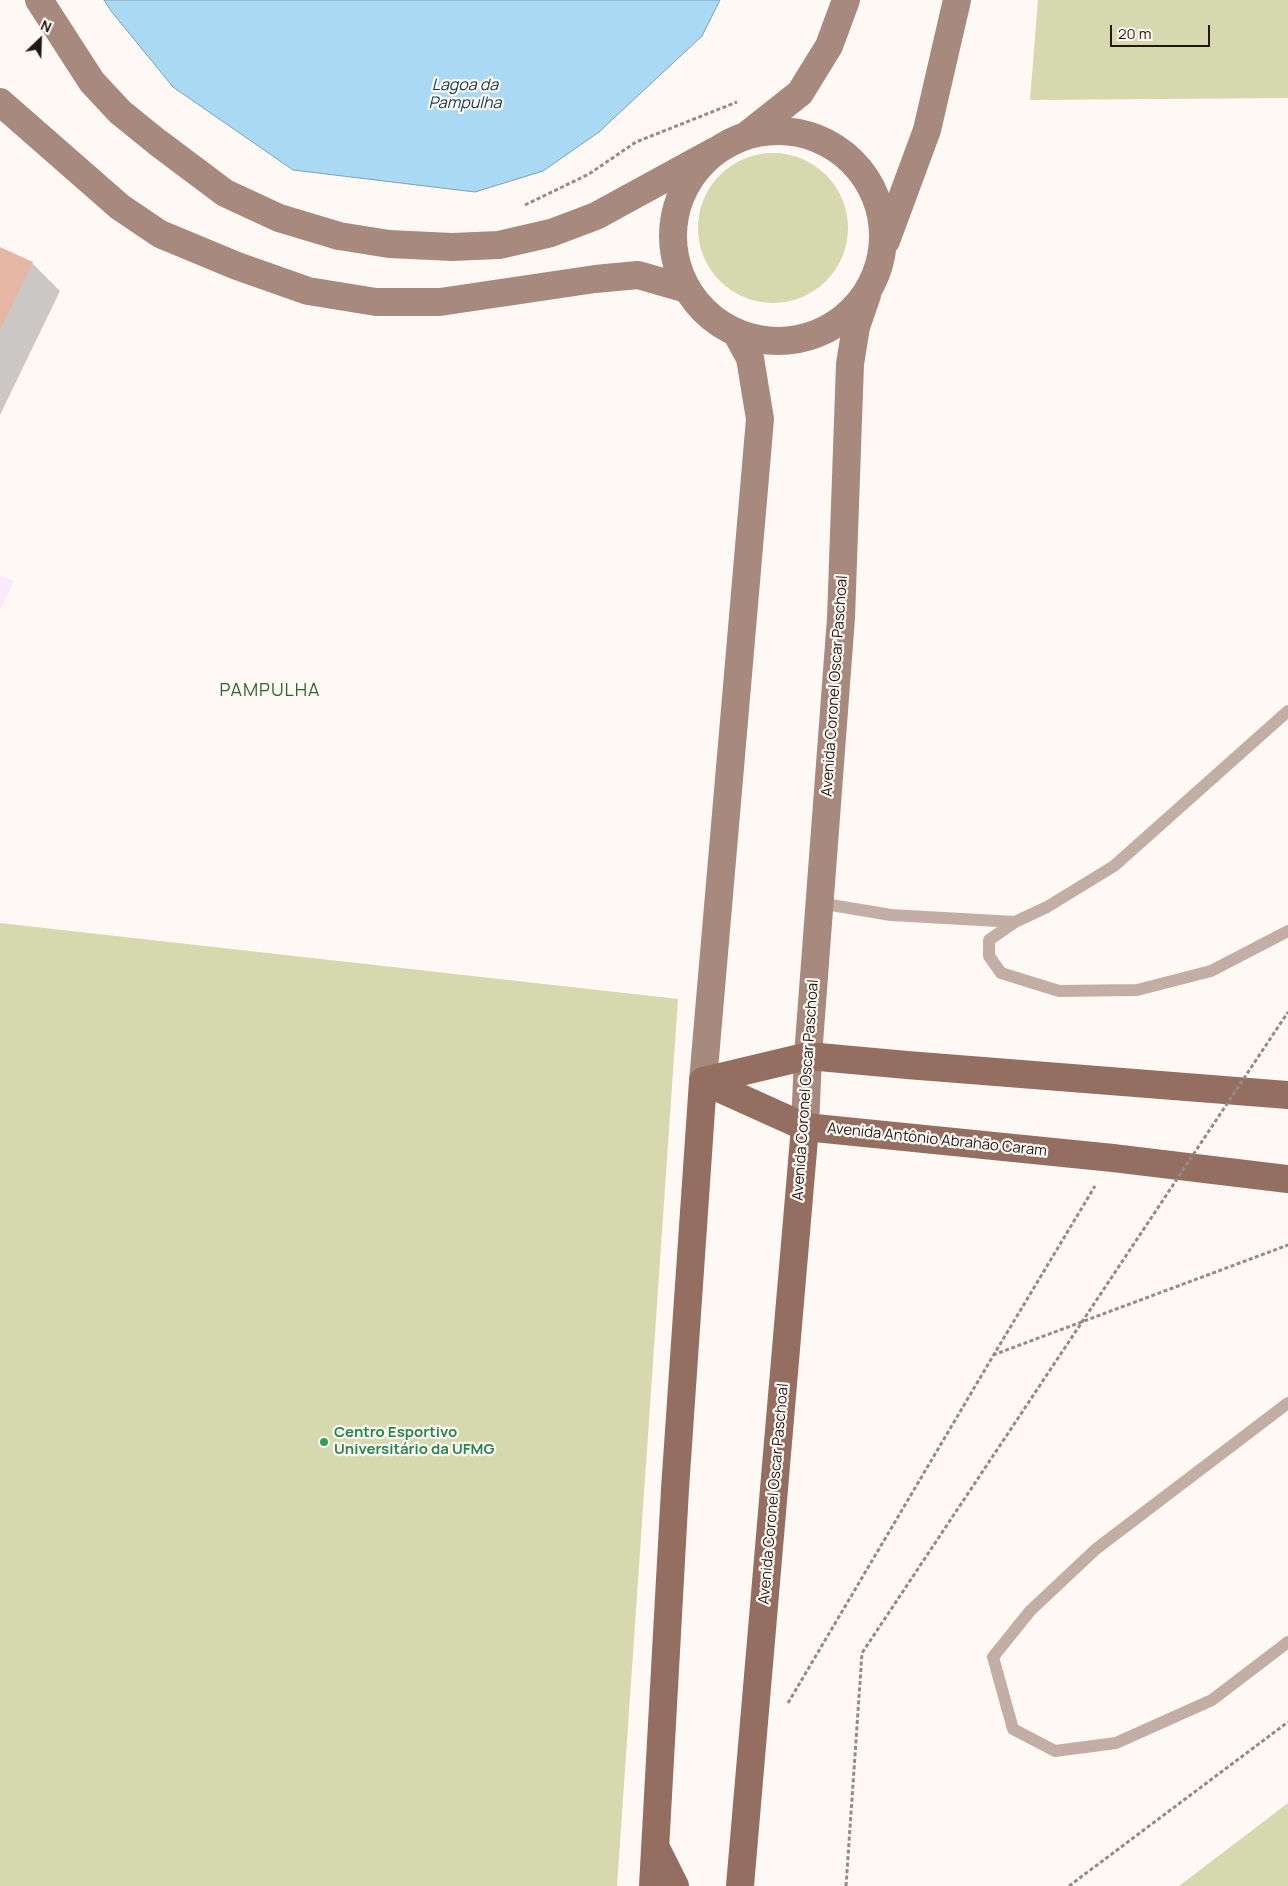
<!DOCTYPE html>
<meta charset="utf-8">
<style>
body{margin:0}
#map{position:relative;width:1288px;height:1886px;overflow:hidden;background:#fef9f5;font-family:Manrope,sans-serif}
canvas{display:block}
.north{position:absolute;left:15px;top:15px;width:50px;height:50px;-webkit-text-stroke:4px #fef9f5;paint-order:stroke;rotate:24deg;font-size:14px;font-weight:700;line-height:20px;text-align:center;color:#221812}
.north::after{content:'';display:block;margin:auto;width:18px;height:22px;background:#221812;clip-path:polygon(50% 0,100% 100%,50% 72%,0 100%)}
.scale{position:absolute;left:1110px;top:25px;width:100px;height:22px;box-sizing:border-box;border:2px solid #221812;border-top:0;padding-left:6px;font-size:15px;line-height:18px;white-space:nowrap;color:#221812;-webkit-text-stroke:4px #fef9f5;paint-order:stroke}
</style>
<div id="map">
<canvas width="1288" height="1886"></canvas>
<div class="north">N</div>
<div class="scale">20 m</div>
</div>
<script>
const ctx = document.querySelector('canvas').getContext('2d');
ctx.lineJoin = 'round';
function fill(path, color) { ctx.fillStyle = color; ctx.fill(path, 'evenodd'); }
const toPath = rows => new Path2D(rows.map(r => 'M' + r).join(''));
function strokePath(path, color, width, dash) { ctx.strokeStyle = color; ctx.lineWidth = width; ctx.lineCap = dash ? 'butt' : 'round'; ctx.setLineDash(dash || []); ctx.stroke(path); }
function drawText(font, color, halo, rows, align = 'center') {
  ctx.font = font + ' Manrope,sans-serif'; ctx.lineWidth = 4.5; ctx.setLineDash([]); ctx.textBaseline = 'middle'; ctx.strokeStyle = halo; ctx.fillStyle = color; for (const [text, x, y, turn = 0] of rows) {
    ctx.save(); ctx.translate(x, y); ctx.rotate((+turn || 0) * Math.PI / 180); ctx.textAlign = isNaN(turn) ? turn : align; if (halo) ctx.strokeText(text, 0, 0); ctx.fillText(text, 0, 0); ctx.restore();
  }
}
const education = toPath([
 [0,575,14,581,0,611]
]);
const green = toPath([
 [1038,0,1288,0,1288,98,1030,100],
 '698 228a75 75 0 1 1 150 0a75 75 0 1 1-150 0Z',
 [0,923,678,999,617,1886,0,1886],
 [1288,1803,1288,1886,1179,1886]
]);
const water = toPath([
 [104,0,720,0,702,36,599,132,543,171,475,192,293,170,173,87,111,11,104,0]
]);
const shadow = toPath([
 [0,248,32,263,60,291,0,415]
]);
const building = toPath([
 [0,247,33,262,0,330]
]);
const path = toPath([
 [525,205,589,174,636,142,737,102],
 [993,1355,1288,1245],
 [788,1703,993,1356,1095,1186],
 [1069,1886,1288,1722]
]);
const lane = toPath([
 [1288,711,1114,866,1047,907,1015,922,989,940,989,956,1001,973,1059,991,1137,990,1211,971,1288,931],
 [819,903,891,915,1015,922],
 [1288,1403,1096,1549,1030,1611,993,1657,1013,1729,1055,1751,1116,1743,1212,1700,1288,1642]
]);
const secondary = toPath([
 [39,0,92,82,120,112,157,142,225,193,279,218,339,236,389,244,452,247,499,245,551,233,596,216,715,151],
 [0,102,120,207,160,234,237,266,308,291,376,302,440,302,595,279,638,275,687,289],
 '673 236a105 105 0 1 1 210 0a105 105 0 1 1-210 0Z',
 [747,135,800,93,829,46,846,0],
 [886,241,927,130,957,0],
 [703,1081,760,419,750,358,737,334],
 [805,1127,808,1056,841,618,850,364,856,327,867,295]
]);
const primary = toPath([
 [703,1081,805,1127,1113,1158,1288,1179],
 [703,1081,808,1056,907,1065,1288,1095],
 [656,1848,675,1886],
 [653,1886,675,1489,703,1081],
 [740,1886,805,1127]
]);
const pathBridge = toPath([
 [846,1886,862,1653,1288,1012]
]);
const markers = [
 [324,1442,5,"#2e9e5b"]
];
const streetNames = [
 ["Avenida Coronel Oscar Paschoal",835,686,-86],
 ["Avenida Coronel Oscar Paschoal",806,1090,-86],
 ["Avenida Antônio Abrahão Caram",937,1140,6],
 ["Avenida Coronel Oscar Paschoal",774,1494,-85]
];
const leisureNames = [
 ["Centro Esportivo",334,1433],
 ["Universitário da UFMG",334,1450]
];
const waterNames = [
 ["Lagoa da",465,86],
 ["Pampulha",465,104]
];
const quarterNames = [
 ["PAMPULHA",270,691]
];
fill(education, '#fbe9fb');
fill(green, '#d5d9ad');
fill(water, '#a9d9f3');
strokePath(water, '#809fb0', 1);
fill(shadow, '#0003');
fill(building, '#e6b6a5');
strokePath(path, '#938b86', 3, [4, 2.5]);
strokePath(lane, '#c3aea6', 12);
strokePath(secondary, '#a8897e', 28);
strokePath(primary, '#946e61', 28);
strokePath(pathBridge, '#938b86', 3, [4, 2.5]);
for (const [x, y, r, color] of markers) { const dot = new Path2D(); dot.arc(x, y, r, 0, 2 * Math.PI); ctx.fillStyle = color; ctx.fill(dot); strokePath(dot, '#fef9f5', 2); }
drawText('15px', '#221812', '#fef9f5', streetNames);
drawText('bold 15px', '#27864d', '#fef9f5', leisureNames, 'left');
drawText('italic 16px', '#10384b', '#fef9f5', waterNames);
ctx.letterSpacing = '1px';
drawText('18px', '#2f6531', '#fef9f5', quarterNames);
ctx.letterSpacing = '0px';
</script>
